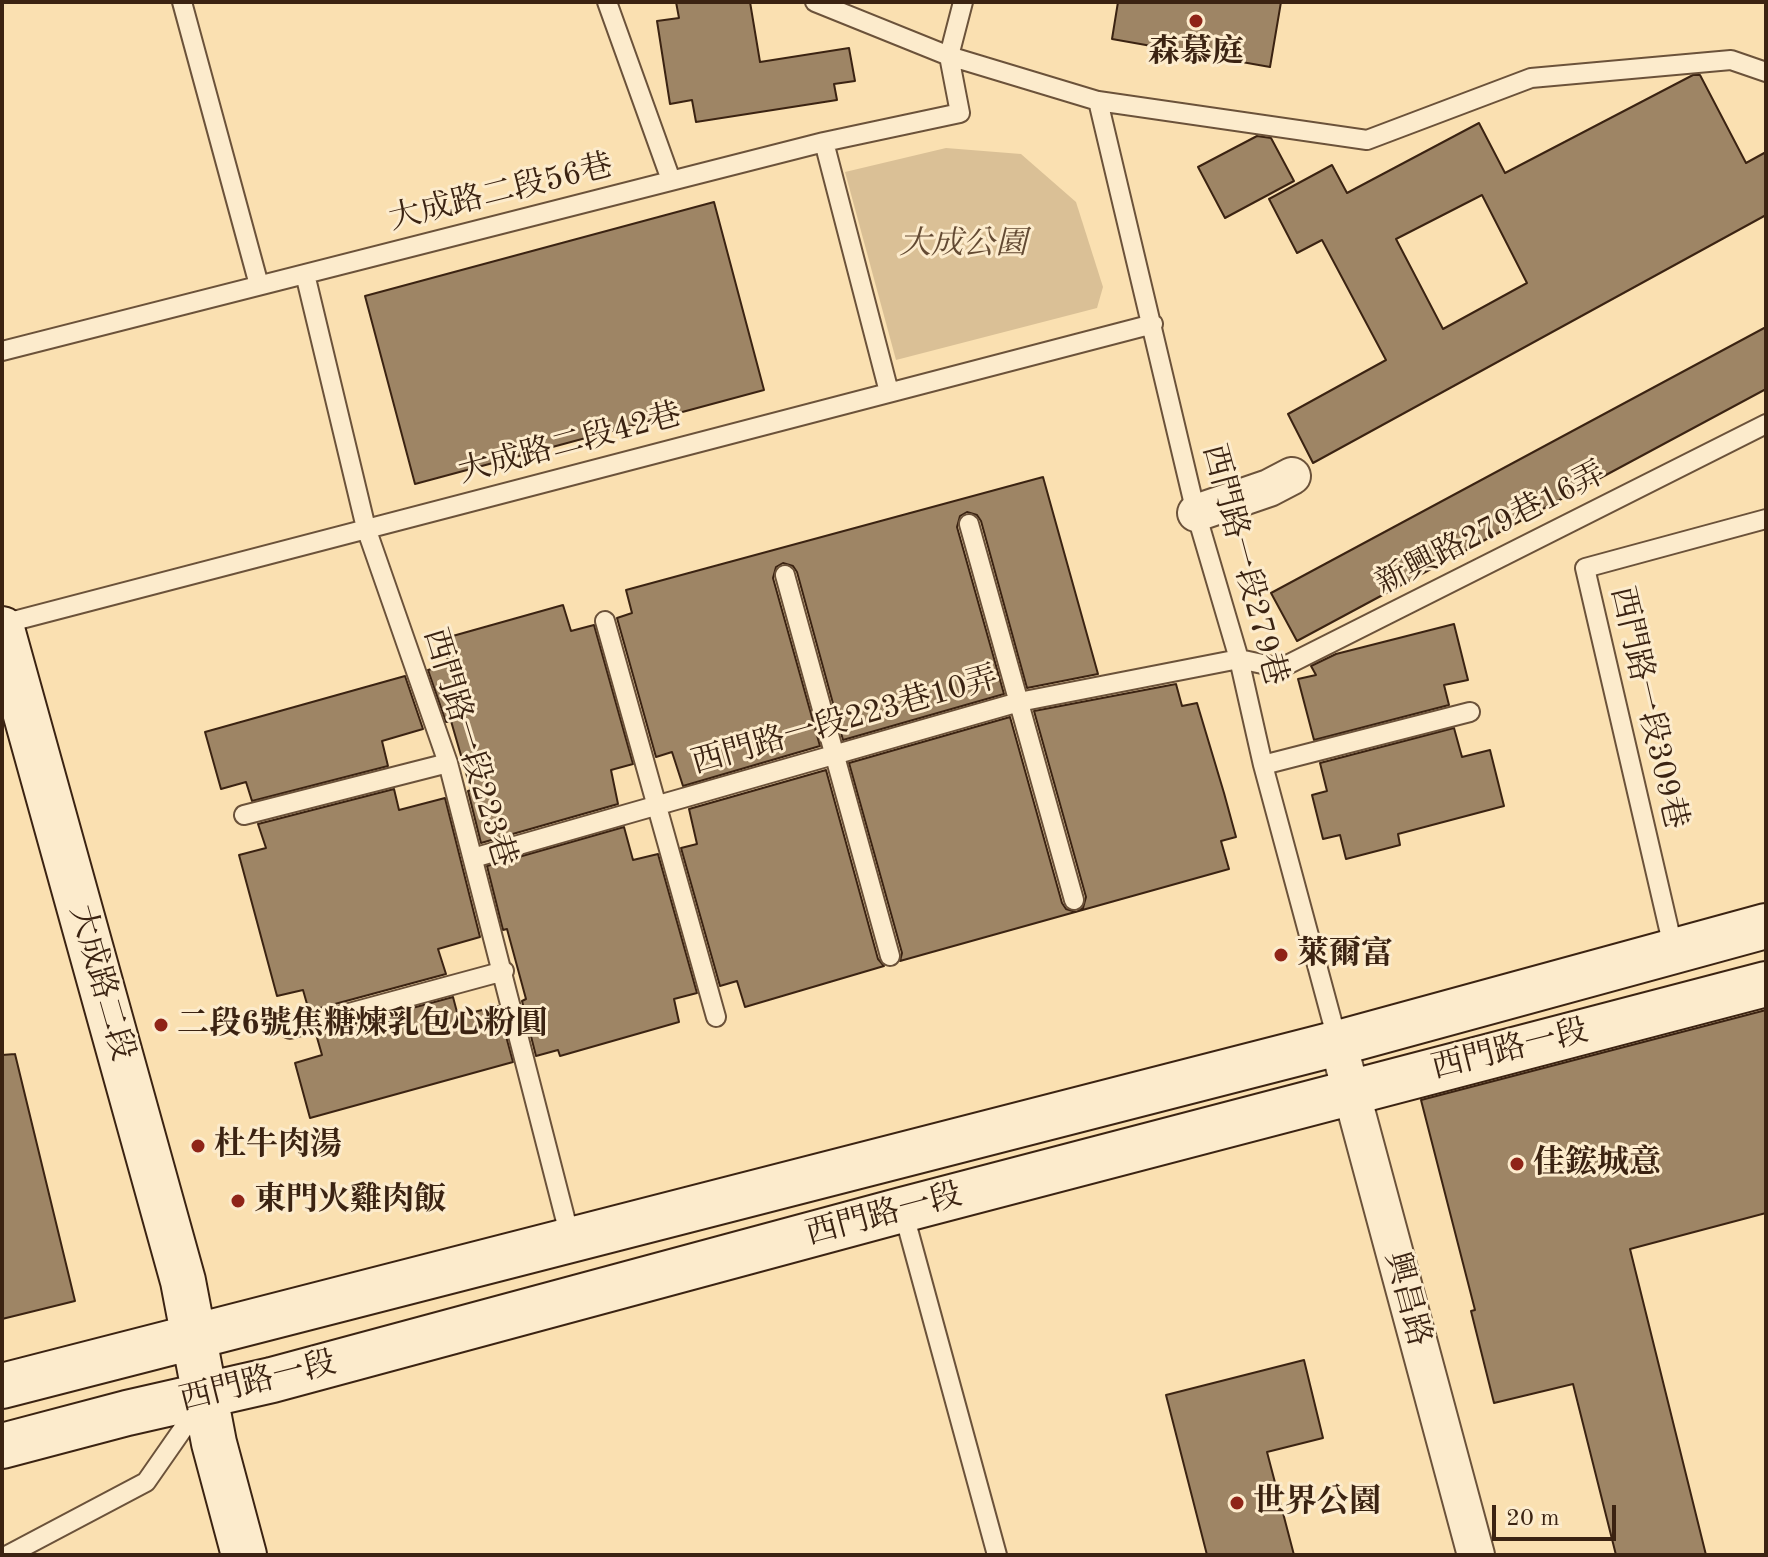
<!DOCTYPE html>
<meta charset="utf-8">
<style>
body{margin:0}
#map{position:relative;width:1768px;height:1557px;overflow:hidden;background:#fae0b1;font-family:"Old Standard TT",serif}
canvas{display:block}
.frame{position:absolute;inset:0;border:4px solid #3b2312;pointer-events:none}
.scale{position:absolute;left:1492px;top:1505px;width:124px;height:36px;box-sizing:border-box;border:4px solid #3b2312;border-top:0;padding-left:10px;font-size:24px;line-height:28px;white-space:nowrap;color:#3b2312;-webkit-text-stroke:6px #fcebcc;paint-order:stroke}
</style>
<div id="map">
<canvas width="1768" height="1557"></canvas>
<div class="frame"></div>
<div class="scale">20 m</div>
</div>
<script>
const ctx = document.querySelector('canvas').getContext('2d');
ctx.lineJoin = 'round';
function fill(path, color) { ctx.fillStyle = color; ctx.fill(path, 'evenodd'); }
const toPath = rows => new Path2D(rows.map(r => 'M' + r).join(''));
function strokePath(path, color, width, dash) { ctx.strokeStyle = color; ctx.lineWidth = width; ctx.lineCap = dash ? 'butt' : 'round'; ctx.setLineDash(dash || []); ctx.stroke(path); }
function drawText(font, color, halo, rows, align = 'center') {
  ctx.font = font + ' "Old Standard TT","Noto Serif TC",serif'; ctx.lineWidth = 6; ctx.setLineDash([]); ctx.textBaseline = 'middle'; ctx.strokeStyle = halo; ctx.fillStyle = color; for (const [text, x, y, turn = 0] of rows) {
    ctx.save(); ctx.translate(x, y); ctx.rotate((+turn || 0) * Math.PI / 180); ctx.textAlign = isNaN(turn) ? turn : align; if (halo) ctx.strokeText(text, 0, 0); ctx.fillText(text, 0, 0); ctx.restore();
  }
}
const green = toPath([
 [946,148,1021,154,1076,202,1103,287,1097,308,896,360,845,172]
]);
const building = toPath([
 [676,2,750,2,760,62,849,48,855,81,834,84,837,100,696,122,692,100,670,104,657,21,679,18,676,2],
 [1118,2,1281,2,1270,67,1112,39,1118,2],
 [1693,75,1700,75,1746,163,1766,152,1766,215,1313,463,1288,414,1386,360,1322,240,1297,253,1269,199,1332,165,1347,193,1479,123,1505,173,1693,75],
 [1482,195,1527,283,1443,329,1396,239,1482,195],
 [1257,136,1271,138,1294,181,1225,218,1198,167,1257,136],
 [714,202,764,390,415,484,365,296,714,202],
 [1766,327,1766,389,1297,641,1271,593,1766,327],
 [1043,477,1098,674,1027,688,981,521,977,515,967,512,960,516,957,527,1004,694,843,740,797,572,793,566,783,563,776,567,773,578,820,746,683,786,672,752,656,757,617,618,632,613,626,590,1043,477],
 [563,605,571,631,594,625,633,764,611,770,618,804,481,843,468,791,471,790,451,721,446,722,428,670,449,664,442,639,563,605],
 [1454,624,1468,680,1444,685,1449,705,1314,740,1298,679,1316,675,1311,666,1336,654,1454,624],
 [405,676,423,729,382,741,388,766,252,801,246,782,221,789,205,732,405,676],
 [1176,684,1182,706,1197,703,1224,793,1236,837,1221,841,1229,869,900,961,902,953,849,763,1010,717,1062,903,1066,909,1076,912,1083,908,1086,897,1034,711,1176,684],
 [1454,728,1462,757,1490,750,1504,806,1398,834,1400,845,1346,859,1340,835,1323,839,1312,795,1327,791,1320,763,1454,728],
 [826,770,878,959,884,966,745,1007,737,981,720,986,681,848,697,844,689,809,826,770],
 [394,789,399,810,445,798,480,937,438,949,446,974,309,1011,303,990,277,996,239,855,266,848,258,824,394,789],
 [624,827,633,860,658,854,697,993,674,999,679,1022,560,1056,558,1050,536,1056,522,1001,526,999,507,929,503,930,487,866,624,827],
 [453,997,458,1016,498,1006,513,1062,310,1118,295,1063,322,1055,316,1034,453,997],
 [1766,1010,1766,1213,1630,1249,1706,1555,1616,1555,1573,1384,1494,1403,1471,1311,1475,1310,1421,1100,1766,1010],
 [15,1054,75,1301,2,1319,2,1055,15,1054],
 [1304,1360,1323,1438,1267,1452,1294,1555,1207,1555,1166,1395,1304,1360]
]);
const lane = toPath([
 [182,2,259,285],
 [607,2,671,180],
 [815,2,949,56,1098,101,1367,140,1531,78,1731,60,1766,72],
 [1098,101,1196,513,1239,659,1263,765,1338,1043],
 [824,142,889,392],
 [305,274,366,528,448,763,571,1241],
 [2,351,824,142,960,113,949,56,963,2],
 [969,524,1074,900],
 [785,575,890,956],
 [605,621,716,1017],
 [2,624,1153,324],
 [1263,765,1470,712],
 [244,815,448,763],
 [473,858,1019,702,1239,659,1281,668,1766,424],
 [1674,951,1585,568,1766,519],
 [290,1029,504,971],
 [903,1211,997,1555],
 [8,1555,146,1482,201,1403]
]);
const street = toPath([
 [1196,513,1269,488,1292,476],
 [1338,1043,1476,1555]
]);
const secondary = toPath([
 [2,629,183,1281,214,1443,244,1555],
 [2,1386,1338,1043,1766,926],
 [2,1446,127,1413,272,1380,902,1210,1766,984]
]);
const markers = [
 [1196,21,8,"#8f2418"],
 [1281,955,8,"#8f2418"],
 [161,1025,8,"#8f2418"],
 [198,1146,8,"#8f2418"],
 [1517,1164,8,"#8f2418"],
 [238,1201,8,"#8f2418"],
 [1237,1503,8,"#8f2418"]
];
const poiNames = [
 ["森慕庭",1196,53,"center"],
 ["萊爾富",1297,955],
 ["二段6號焦糖煉乳包心粉圓",177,1025],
 ["杜牛肉湯",214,1146],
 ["佳鋐城意",1533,1164],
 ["東門火雞肉飯",254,1201],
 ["世界公園",1253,1503]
];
const streetNames = [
 ["大成路二段56巷",501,193,-14],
 ["大成路二段42巷",570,444,-15],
 ["新興路279巷16弄",1491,529,-27],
 ["西門路一段279巷",1244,565,75],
 ["西門路一段309巷",1648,708,77],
 ["西門路一段223巷10弄",845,721,-16],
 ["西門路一段223巷",469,748,73],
 ["大成路二段",101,983,74],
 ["西門路一段",1510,1050,-14],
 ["西門路一段",884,1215,-15],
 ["興昌路",1407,1299,75],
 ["西門路一段",258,1382,-14]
];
const parkNames = [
 ["大成公園",963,245]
];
fill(green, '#dac096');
fill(building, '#9e8565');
strokePath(building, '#3b2312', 2);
strokePath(lane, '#6b523a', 22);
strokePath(street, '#6b523a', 40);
strokePath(secondary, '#3b2312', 48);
strokePath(lane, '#fcebcc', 18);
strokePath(street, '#fcebcc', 36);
strokePath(secondary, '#fcebcc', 44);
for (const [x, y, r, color] of markers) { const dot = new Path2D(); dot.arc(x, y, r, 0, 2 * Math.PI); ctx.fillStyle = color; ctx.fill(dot); strokePath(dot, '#fcebcc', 3); }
drawText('bold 32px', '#3b2312', '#fcebcc', poiNames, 'left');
drawText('32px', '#3b2312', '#fcebcc', streetNames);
drawText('italic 32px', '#634a33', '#fcebcc', parkNames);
</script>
